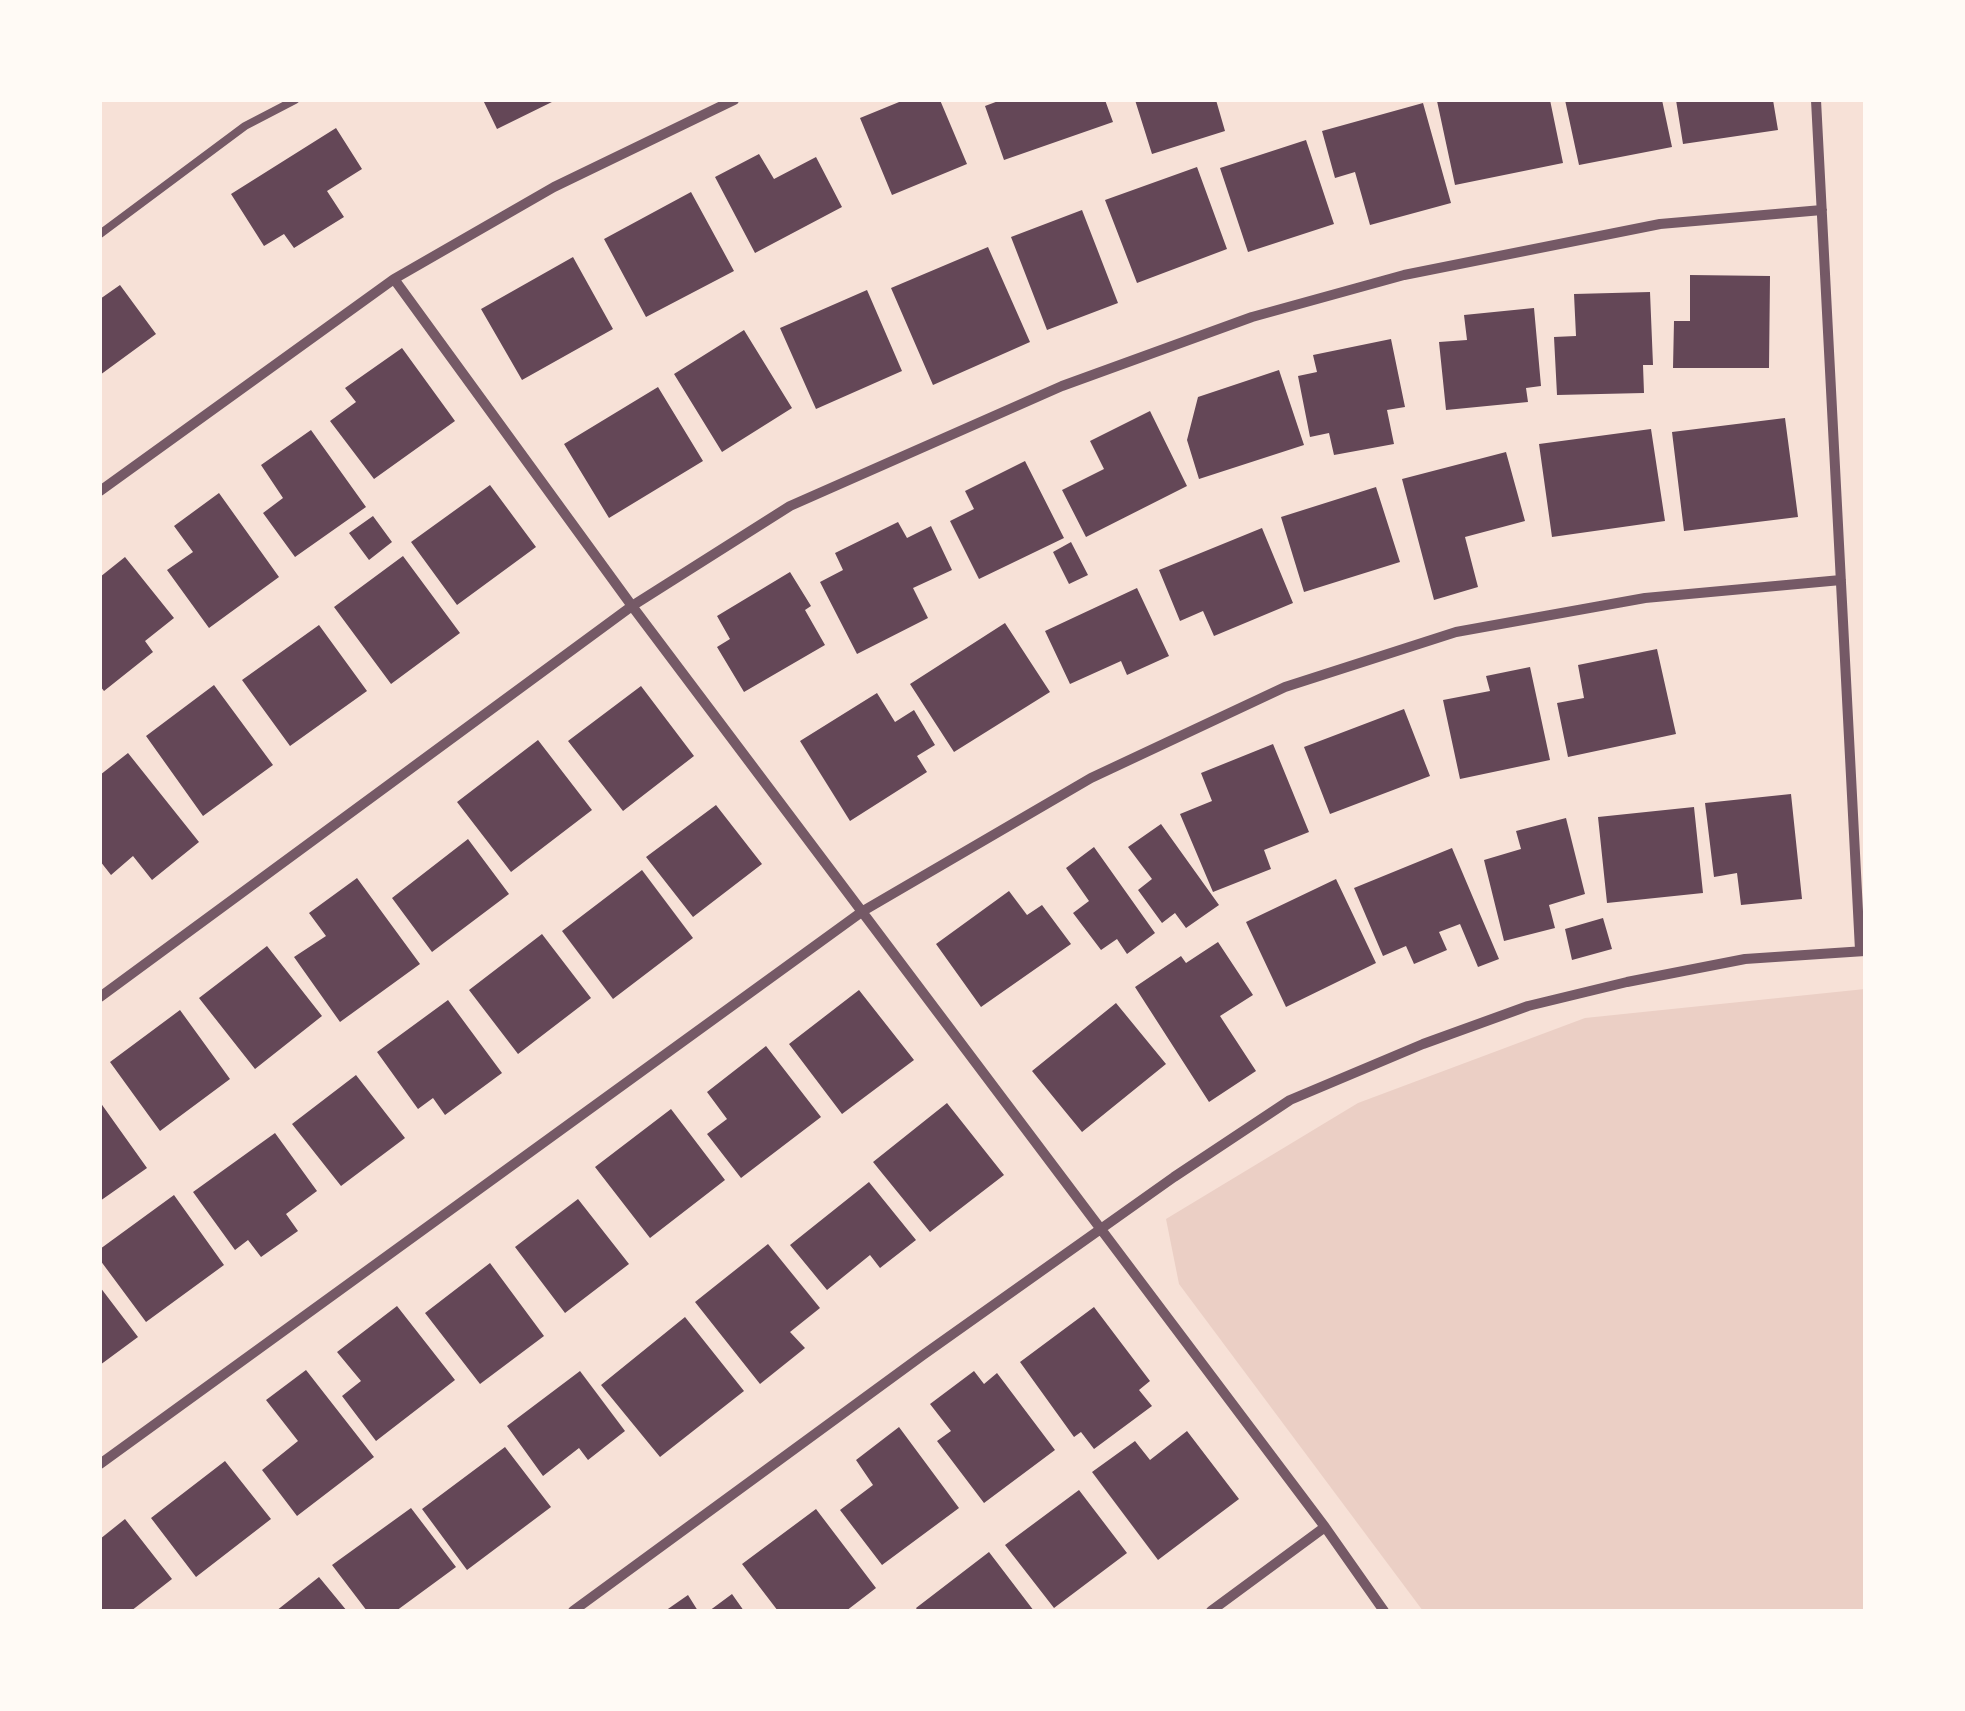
<!DOCTYPE html>
<style>
body{margin:0}
#map{position:relative;width:1965px;height:1711px;overflow:hidden;background:#f7e1d7;font-family:Arial,sans-serif}
canvas{display:block}
.frame{position:absolute;inset:0;border:102px solid #fffaf5;pointer-events:none}
</style>
<div id="map">
<canvas width="1965" height="1711"></canvas>
<div class="frame"></div>
</div>
<script>
const ctx = document.querySelector('canvas').getContext('2d');
ctx.lineJoin = 'round';
function fill(path, color) { ctx.fillStyle = color; ctx.fill(path, 'evenodd'); }
const toPath = rows => new Path2D(rows.map(r => 'M' + r).join(''));
function strokePath(path, color, width, dash) { ctx.strokeStyle = color; ctx.lineWidth = width; ctx.lineCap = dash ? 'butt' : 'round'; ctx.setLineDash(dash || []); ctx.stroke(path); }
const green = toPath([
 [1865,989,1865,1611,1423,1611,1179,1284,1166,1219,1358,1103,1585,1018]
]);
const building = toPath([
 [483,100,556,100,497,129],
 [904,100,940,100,967,164,892,195,860,118],
 [1001,100,1105,100,1113,122,1004,160,985,106],
 [1135,100,1216,100,1225,131,1152,154],
 [1443,100,1550,100,1563,163,1455,185,1437,101],
 [1565,100,1662,100,1672,147,1579,165],
 [1676,100,1773,100,1778,130,1683,144],
 [1423,103,1451,203,1370,225,1355,172,1335,178,1322,131],
 [336,128,362,169,327,191,344,217,294,248,284,234,264,246,231,194],
 [1306,140,1334,224,1248,252,1220,168],
 [759,154,774,179,816,157,842,207,755,253,715,177],
 [1197,167,1227,249,1137,283,1105,200],
 [691,192,734,271,646,317,604,239],
 [1082,210,1118,303,1047,330,1011,237],
 [988,247,1030,342,933,385,891,288],
 [573,257,613,329,522,380,481,309],
 [1690,275,1770,276,1769,368,1673,368,1674,321,1690,321],
 [120,285,156,334,100,375,100,299],
 [867,290,902,371,816,409,780,328],
 [1650,292,1653,365,1643,365,1644,393,1557,395,1554,337,1576,336,1574,294],
 [1534,308,1541,386,1526,388,1528,402,1446,410,1439,342,1467,340,1464,315],
 [744,330,792,408,722,452,674,374],
 [1391,339,1405,407,1387,410,1394,444,1334,455,1329,433,1310,437,1298,376,1317,372,1313,355],
 [402,348,455,421,374,479,330,421,356,402,345,388],
 [1279,370,1304,445,1199,479,1187,440,1198,397],
 [658,387,703,461,609,518,564,444],
 [1150,411,1187,486,1086,537,1062,490,1104,469,1090,441],
 [1785,418,1798,517,1684,531,1672,432],
 [1651,429,1665,521,1552,537,1539,444],
 [311,430,366,507,295,557,263,513,283,498,261,465],
 [1506,452,1525,521,1465,537,1478,587,1434,600,1402,479],
 [1025,461,1064,538,979,579,950,521,974,509,965,491],
 [490,485,536,547,457,605,411,542],
 [1376,487,1400,562,1304,592,1281,517],
 [219,493,279,577,209,628,167,570,193,552,174,526],
 [373,516,392,542,369,560,349,533],
 [898,522,907,538,931,526,952,570,913,588,928,618,857,654,820,582,843,570,835,553],
 [1262,528,1293,603,1214,636,1203,611,1180,621,1159,570],
 [1071,542,1088,575,1069,584,1053,552],
 [403,556,460,633,391,684,334,607],
 [125,557,174,618,145,641,153,652,104,691,100,686,100,577],
 [790,572,811,606,805,610,825,645,744,692,717,647,730,639,717,616],
 [1137,588,1169,656,1127,675,1121,661,1070,684,1045,631],
 [1005,623,1050,692,954,752,910,684],
 [319,625,367,691,290,746,242,680],
 [1657,649,1676,734,1568,757,1557,703,1584,698,1578,665],
 [1530,667,1550,760,1460,779,1443,700,1490,691,1486,676],
 [214,685,273,765,203,816,146,736],
 [641,686,694,756,623,811,568,741],
 [877,693,895,722,914,710,935,745,917,756,927,772,850,821,800,741],
 [1404,709,1430,776,1330,814,1304,747],
 [538,740,592,810,511,872,457,802],
 [1273,744,1309,832,1264,850,1271,869,1213,892,1180,814,1212,801,1201,773],
 [128,753,199,842,152,880,133,856,111,875,100,861,100,775],
 [1791,794,1802,899,1741,905,1737,873,1714,877,1705,803],
 [716,805,762,864,693,917,646,857],
 [1694,807,1703,893,1607,903,1598,817],
 [1566,818,1585,894,1549,905,1555,928,1504,941,1484,860,1521,849,1516,831],
 [1161,824,1219,905,1186,928,1175,913,1162,923,1138,890,1152,879,1128,847],
 [468,839,509,894,432,952,392,898],
 [1094,847,1155,933,1127,954,1117,939,1101,950,1073,913,1089,901,1066,868],
 [1452,848,1499,959,1478,967,1460,924,1439,932,1447,950,1414,964,1406,946,1383,956,1354,888],
 [642,870,693,938,613,999,562,931],
 [357,878,420,964,340,1022,294,957,326,936,309,913],
 [1336,879,1376,963,1286,1007,1246,922],
 [1009,891,1027,915,1042,905,1071,944,981,1007,936,944],
 [1603,918,1612,949,1572,960,1565,929],
 [542,934,591,998,518,1054,469,990],
 [1218,942,1253,995,1220,1016,1256,1071,1209,1102,1135,987,1181,956,1186,963],
 [267,946,322,1016,255,1069,199,998],
 [859,990,914,1060,842,1114,789,1044],
 [448,1000,502,1073,445,1115,433,1098,418,1109,377,1052],
 [1116,1003,1166,1064,1082,1132,1032,1071],
 [180,1010,230,1079,160,1131,110,1062],
 [766,1046,821,1117,741,1178,707,1134,727,1119,707,1092],
 [356,1075,405,1138,341,1186,292,1124],
 [100,1102,147,1168,100,1201],
 [947,1103,1004,1175,930,1232,873,1162],
 [671,1109,725,1180,650,1238,595,1167],
 [275,1133,317,1191,286,1214,298,1231,261,1257,248,1240,235,1250,193,1192],
 [869,1182,916,1240,880,1268,870,1255,827,1290,790,1245],
 [174,1195,224,1265,146,1322,100,1260,100,1249],
 [578,1199,629,1264,565,1313,515,1247],
 [768,1244,820,1308,790,1332,805,1348,760,1384,695,1302],
 [490,1263,544,1336,480,1384,425,1313],
 [100,1287,138,1337,100,1365],
 [397,1306,455,1380,376,1441,342,1396,361,1381,337,1352],
 [1094,1307,1150,1381,1139,1390,1152,1406,1094,1449,1081,1432,1074,1437,1020,1362],
 [685,1317,744,1391,660,1457,601,1385],
 [306,1370,374,1457,297,1516,262,1470,298,1441,266,1400],
 [580,1371,625,1431,588,1460,579,1448,543,1476,507,1426],
 [974,1371,984,1384,997,1373,1055,1450,984,1503,937,1441,951,1431,930,1404],
 [899,1427,959,1508,882,1565,840,1510,873,1485,856,1460],
 [1187,1431,1239,1499,1158,1560,1092,1472,1135,1441,1150,1460],
 [505,1447,551,1507,467,1570,422,1509],
 [225,1461,271,1519,196,1577,151,1518],
 [1079,1490,1127,1553,1054,1608,1005,1545],
 [411,1508,456,1567,396,1611,367,1611,332,1565],
 [816,1509,876,1588,846,1611,778,1611,742,1564],
 [125,1519,172,1579,131,1611,100,1611,100,1539],
 [989,1552,1034,1611,918,1611,916,1608],
 [319,1577,347,1611,276,1611],
 [732,1594,744,1611,709,1611],
 [688,1595,698,1611,665,1611]
]);
const service = toPath([
 [100,234,245,126,295,100]
]);
const minor = toPath([
 [1816,100,1860,950],
 [394,279,632,606,1325,1527,1384,1611],
 [100,491,394,279,554,187,734,100],
 [100,997,632,606,790,506,1062,386,1252,317,1404,275,1660,224,1822,210],
 [100,1464,863,911,1091,778,1285,687,1456,632,1645,598,1841,580],
 [573,1611,923,1355,1174,1177,1290,1100,1423,1044,1528,1006,1627,982,1745,959,1865,951],
 [1211,1611,1325,1527]
]);
fill(green, '#ebcfc5');
fill(building, '#644757');
strokePath(service, '#755966', 8);
strokePath(minor, '#755966', 10);
</script>
